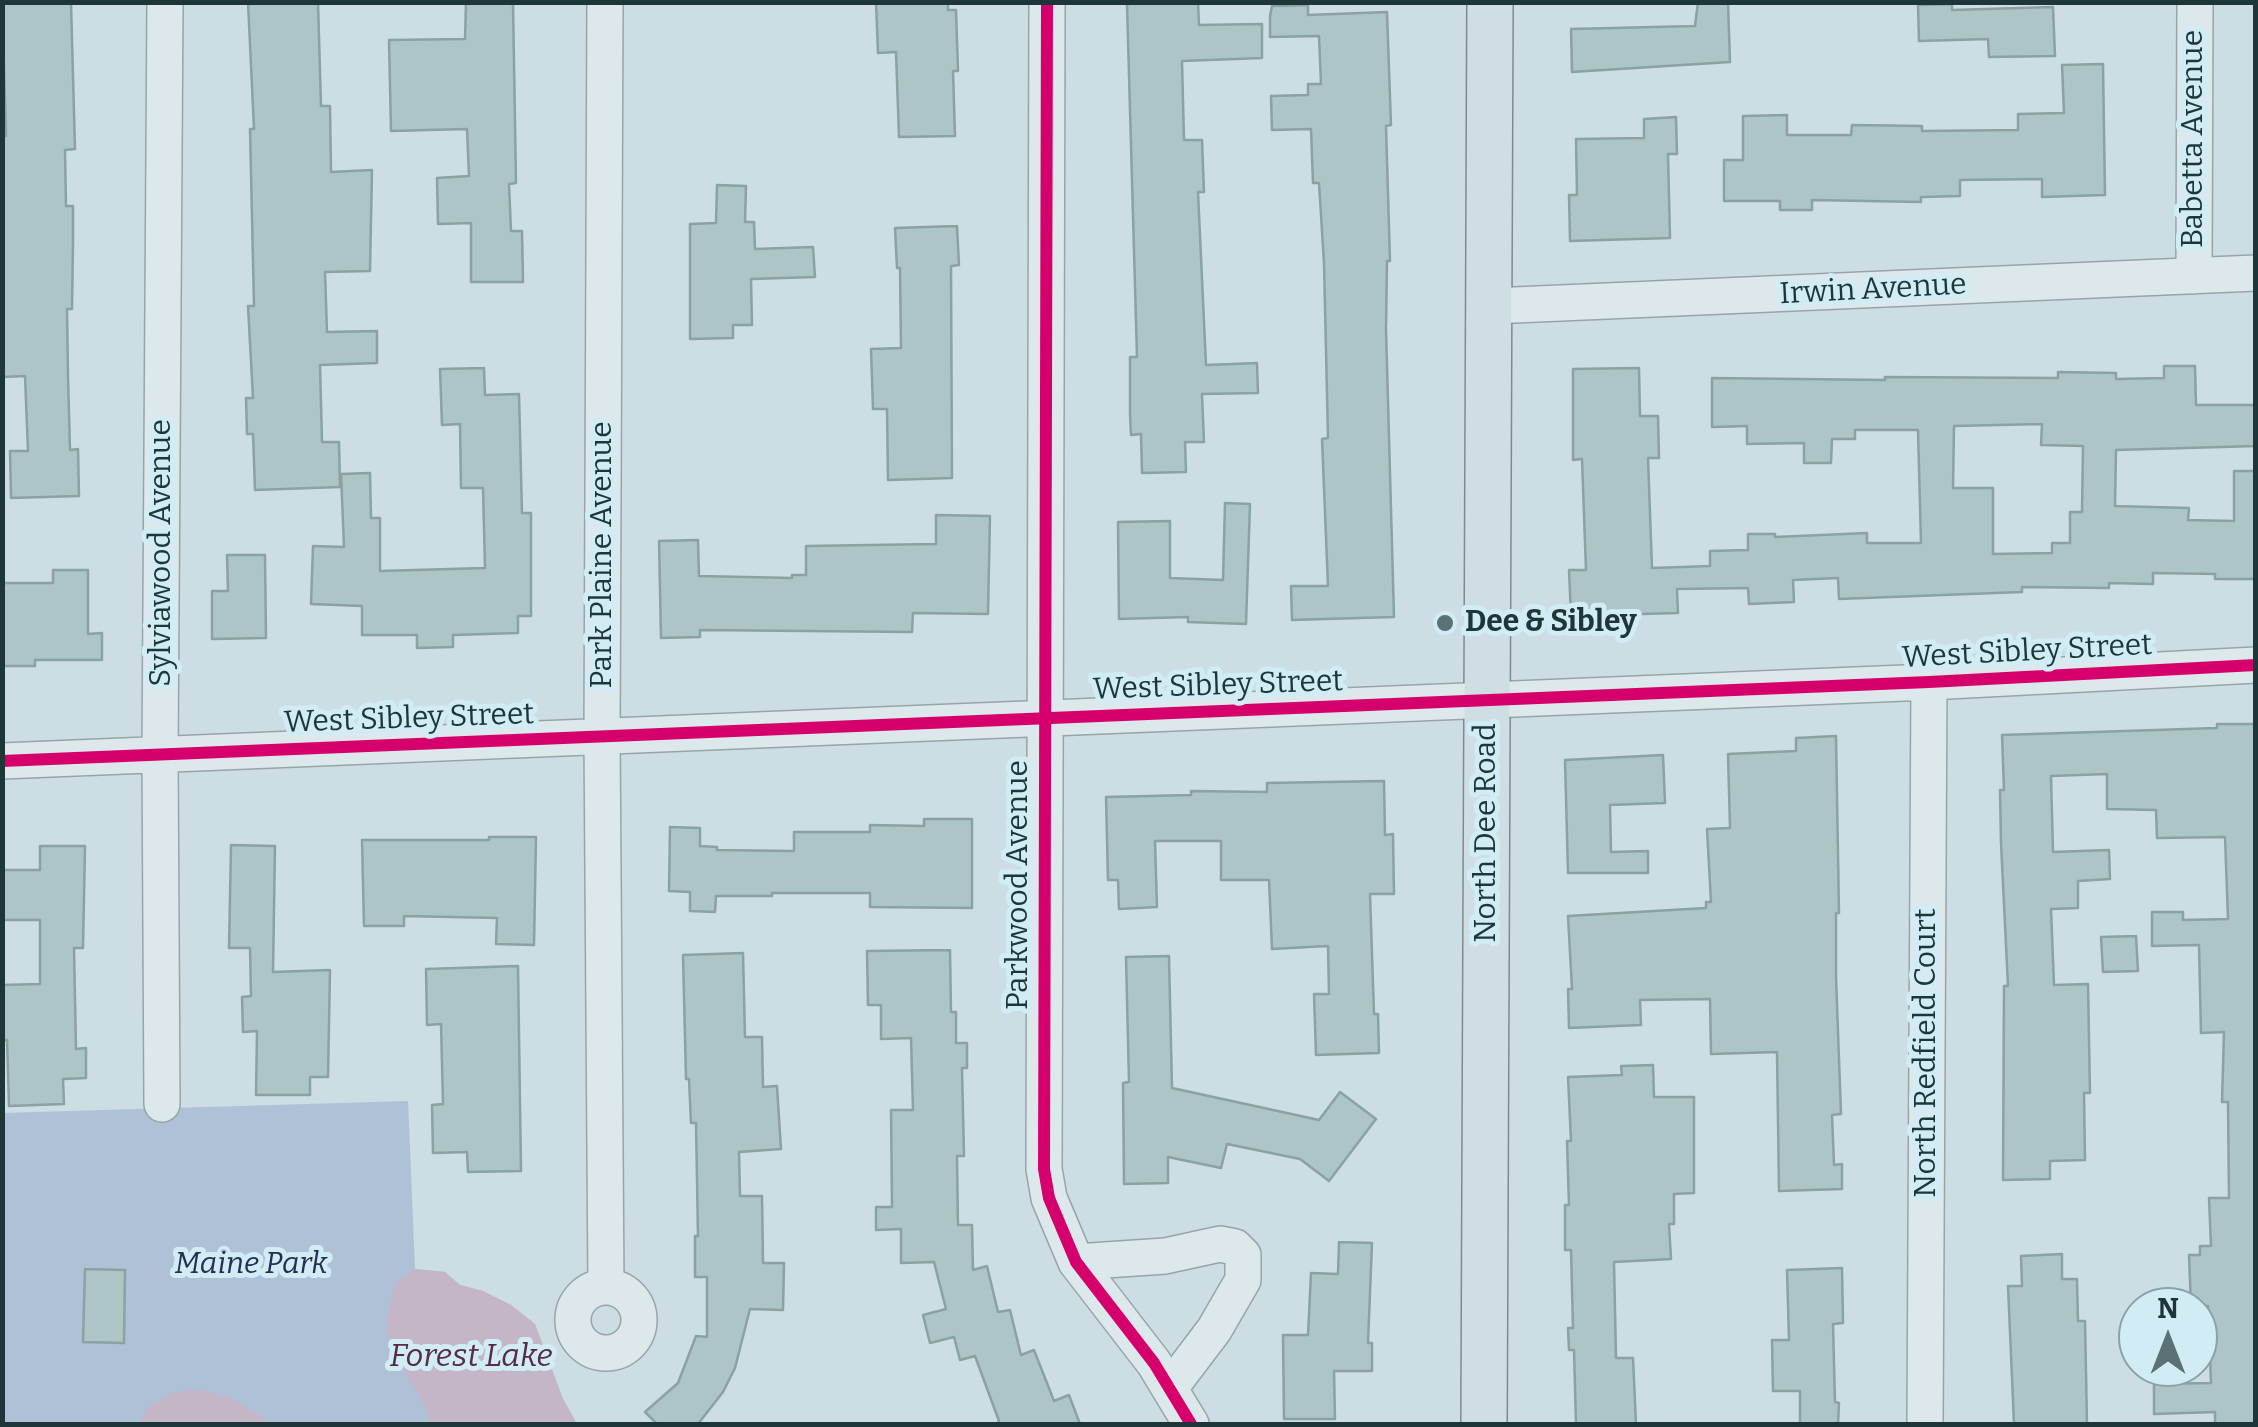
<!DOCTYPE html>
<style>
body{margin:0}
#map{position:relative;width:2258px;height:1427px;overflow:hidden;background:#ccdee3;font-family:Bitter,serif}
canvas{display:block}
.frame{position:absolute;inset:0;border:5px solid #1e3637;pointer-events:none}
.north{position:absolute;left:2118px;top:1287px;width:100px;height:100px;box-sizing:border-box;background:#d2ecf5;border:2px solid #8aa3a9;border-radius:50%;rotate:0deg;font-size:28px;font-weight:700;line-height:40px;text-align:center;color:#1e3637}
.north::after{content:'';display:block;margin:auto;width:35px;height:45px;background:#5b7173;clip-path:polygon(50% 0,100% 100%,50% 72%,0 100%)}
</style>
<div id="map">
<canvas width="2258" height="1427"></canvas>
<div class="frame"></div>
<div class="north">N</div>
</div>
<script>
const ctx = document.querySelector('canvas').getContext('2d');
ctx.lineJoin = 'round';
function fill(path, color) { ctx.fillStyle = color; ctx.fill(path, 'evenodd'); }
const toPath = rows => new Path2D(rows.map(r => 'M' + r).join(''));
function strokePath(path, color, width, dash) { ctx.strokeStyle = color; ctx.lineWidth = width; ctx.lineCap = dash ? 'butt' : 'round'; ctx.setLineDash(dash || []); ctx.stroke(path); }
function drawText(font, color, halo, rows, align = 'center') {
  ctx.font = font + ' Bitter,serif'; ctx.lineWidth = 10; ctx.setLineDash([]); ctx.textBaseline = 'middle'; ctx.strokeStyle = halo; ctx.fillStyle = color; for (const [text, x, y, turn = 0] of rows) {
    ctx.save(); ctx.translate(x, y); ctx.rotate((+turn || 0) * Math.PI / 180); ctx.textAlign = isNaN(turn) ? turn : align; if (halo) ctx.strokeText(text, 0, 0); ctx.fillText(text, 0, 0); ctx.restore();
  }
}
const green = toPath([
 [408,1101,415,1269,445,1272,460,1285,483,1291,511,1305,535,1324,563,1399,577,1424,3,1424,2,1113]
]);
const water = toPath([
 [415,1269,445,1272,460,1285,483,1291,511,1305,535,1324,563,1399,577,1424,431,1424,430,1416,396,1356,386,1329,394,1284],
 [198,1390,230,1397,272,1424,138,1424,148,1408,174,1392]
]);
const building = toPath([
 [2,2,71,2,75,149,65,150,66,206,73,206,73,243,72,309,67,309,68,376,70,450,78,449,79,496,11,498,10,451,28,451,25,376,3,377,2,136,6,136,2,2],
 [248,2,318,2,321,106,330,106,331,172,372,170,370,271,325,272,327,332,377,331,377,363,320,365,322,442,339,442,340,487,255,490,253,434,247,434,246,398,253,398,248,306,254,306,250,129,254,129,248,2],
 [466,2,513,2,516,183,509,184,511,231,522,231,523,282,471,282,471,223,438,224,437,178,469,176,467,129,391,131,389,40,465,39,466,2],
 [876,2,948,2,948,10,956,10,958,71,953,71,955,136,899,137,896,52,878,53,876,2],
 [1198,2,1199,25,1262,24,1262,58,1182,61,1184,140,1202,140,1204,192,1198,192,1206,365,1257,363,1258,393,1202,394,1204,442,1185,442,1186,472,1142,473,1141,434,1131,435,1130,414,1130,357,1137,357,1127,4,1198,2],
 [1698,2,1728,2,1730,62,1572,72,1571,29,1695,26,1698,2],
 [1952,4,1952,10,2053,7,2055,56,1989,57,1988,39,1919,41,1918,5,1952,4],
 [1308,5,1308,15,1387,12,1391,125,1386,126,1390,261,1387,261,1386,329,1394,617,1292,620,1291,586,1328,586,1322,439,1328,438,1324,263,1319,183,1313,183,1311,129,1272,130,1271,96,1308,95,1308,84,1321,84,1319,36,1270,37,1270,16,1272,6,1308,5],
 [2103,64,2105,195,2042,197,2042,179,1960,180,1960,196,1921,197,1921,202,1812,200,1812,210,1780,210,1780,201,1724,201,1724,160,1743,160,1743,116,1787,115,1787,135,1851,135,1852,125,1922,126,1922,131,2018,130,2018,114,2064,113,2062,65,2103,64],
 [1676,117,1677,154,1668,154,1670,238,1570,241,1569,195,1577,195,1576,139,1644,138,1644,119,1676,117],
 [717,185,746,186,745,222,754,222,755,249,813,247,815,277,751,279,752,325,733,325,733,338,690,339,690,224,716,223,717,185],
 [957,226,959,265,951,266,952,478,888,480,887,409,873,409,871,349,901,348,900,268,897,268,895,228,957,226],
 [2164,366,2195,366,2196,405,2256,405,2256,446,2116,450,2115,506,2189,508,2188,520,2234,521,2234,471,2256,471,2256,579,2215,579,2215,574,2153,573,2153,584,2109,583,2109,588,2022,587,2022,592,1839,599,1838,578,1793,580,1794,602,1749,604,1748,588,1677,589,1678,613,1571,616,1569,570,1586,570,1582,459,1573,460,1573,369,1639,368,1640,416,1658,416,1659,458,1648,458,1652,568,1710,566,1710,551,1748,550,1748,534,1775,534,1775,537,1867,533,1867,543,1921,543,1918,430,1855,430,1855,439,1832,439,1831,463,1804,463,1804,443,1747,444,1747,426,1712,427,1712,378,1885,380,1885,377,2058,378,2058,372,2116,373,2116,379,2164,378,2164,366],
 [2042,424,2041,445,2083,446,2082,512,2070,512,2070,543,2052,543,2052,553,1993,554,1993,488,1953,488,1954,426,2042,424],
 [484,368,485,395,519,394,522,513,531,513,531,616,518,616,518,633,453,635,453,647,417,648,417,635,362,635,362,606,311,604,313,546,344,547,341,474,370,473,371,518,380,518,380,571,485,568,483,488,461,488,460,424,442,425,440,369,484,368],
 [1225,503,1250,504,1246,624,1188,622,1188,617,1119,619,1118,522,1170,521,1170,578,1223,580,1225,503],
 [936,515,990,516,988,614,913,613,912,632,700,630,700,637,661,638,659,541,698,540,699,576,792,578,792,575,806,575,806,546,936,544,936,515],
 [227,555,265,555,266,638,212,639,212,591,228,591,227,555],
 [53,570,88,570,88,634,102,633,102,660,35,660,35,666,2,666,2,583,53,583,53,570],
 [2217,724,2256,724,2256,1424,2215,1424,2215,1412,2154,1414,2154,1384,2211,1383,2208,1306,2191,1307,2189,1255,2200,1255,2200,1246,2211,1246,2209,1198,2229,1198,2228,1102,2222,1102,2224,1032,2201,1033,2199,945,2152,946,2152,912,2183,912,2183,920,2228,919,2225,837,2157,838,2156,810,2107,809,2107,774,2051,776,2053,852,2109,850,2110,879,2078,881,2078,908,2051,909,2054,985,2088,984,2090,1093,2084,1093,2085,1160,2050,1161,2050,1179,2003,1180,2004,986,2008,986,2001,843,2000,790,2004,790,2002,735,2217,728,2217,724],
 [1836,736,1839,913,1836,913,1836,976,1841,1114,1832,1115,1834,1165,1842,1164,1842,1189,1779,1191,1777,1052,1711,1054,1710,999,1640,1000,1641,1025,1569,1028,1568,989,1572,989,1568,916,1706,908,1706,902,1711,902,1707,829,1730,828,1728,754,1796,751,1796,738,1836,736],
 [1663,755,1665,803,1610,805,1611,852,1648,851,1648,873,1568,873,1565,760,1663,755],
 [1384,781,1385,835,1393,834,1394,894,1370,894,1374,1014,1378,1014,1379,1053,1316,1055,1314,994,1329,994,1328,946,1272,949,1269,880,1221,880,1221,841,1155,841,1157,907,1119,909,1118,880,1108,880,1106,797,1191,795,1191,791,1267,792,1267,783,1384,781],
 [924,819,972,819,972,908,870,907,870,893,772,893,772,896,716,896,715,912,690,911,690,892,669,891,670,827,700,828,700,846,717,847,717,850,794,851,794,832,870,832,870,825,924,826,924,819],
 [489,837,536,837,534,945,496,944,497,918,404,916,404,926,364,926,362,840,489,840,489,837],
 [231,845,275,846,273,972,330,970,328,1077,310,1077,310,1095,256,1095,257,1031,243,1032,242,997,251,996,250,948,229,948,231,845],
 [40,846,85,846,83,948,74,948,76,1049,86,1048,86,1078,63,1079,64,1104,9,1106,7,1040,2,1040,2,985,40,984,40,920,2,920,2,870,40,870,40,846],
 [2136,936,2138,971,2103,972,2101,937,2136,936],
 [950,950,951,1012,956,1012,956,1043,967,1043,967,1068,962,1068,964,1156,957,1156,958,1225,972,1225,973,1270,987,1266,998,1312,1010,1310,1021,1355,1034,1350,1054,1401,1069,1395,1080,1424,997,1424,999,1421,975,1356,960,1360,954,1337,930,1343,923,1315,946,1309,934,1262,901,1263,901,1229,876,1230,876,1207,892,1207,891,1110,913,1110,911,1038,881,1039,881,1005,868,1005,867,951,950,950],
 [743,953,745,1037,762,1037,763,1087,777,1086,781,1149,739,1152,740,1196,762,1196,763,1263,784,1263,783,1310,750,1309,735,1368,723,1392,698,1424,657,1424,645,1412,678,1383,696,1336,707,1337,707,1277,695,1277,695,1236,698,1236,696,1123,691,1123,689,1079,686,1079,683,955,743,953],
 [1169,956,1172,1088,1319,1120,1340,1092,1376,1119,1329,1181,1300,1159,1227,1144,1221,1168,1168,1157,1168,1183,1124,1184,1123,1083,1129,1082,1126,957,1169,956],
 [518,966,521,1171,468,1172,467,1152,433,1153,432,1105,443,1104,441,1024,427,1025,426,969,518,966],
 [1653,1065,1654,1097,1694,1097,1694,1193,1674,1194,1674,1224,1669,1224,1671,1259,1614,1262,1616,1358,1633,1358,1636,1424,1576,1424,1574,1350,1569,1350,1568,1328,1573,1328,1571,1250,1565,1250,1565,1205,1569,1205,1567,1141,1571,1141,1568,1077,1622,1075,1621,1066,1653,1065],
 [1339,1242,1372,1243,1368,1343,1372,1343,1372,1371,1334,1371,1335,1419,1284,1419,1283,1335,1308,1335,1311,1273,1338,1274,1339,1242],
 [2062,1254,2062,1279,2077,1279,2078,1321,2085,1321,2087,1424,2014,1424,2008,1286,2022,1286,2021,1256,2062,1254],
 [1842,1268,1843,1323,1833,1324,1835,1402,1839,1403,1838,1424,1800,1424,1800,1391,1773,1391,1772,1340,1789,1340,1787,1270,1842,1268],
 [85,1269,125,1270,124,1343,83,1342,85,1269]
]);
const minor = toPath([
 [605,2,602,736,606,1287],
 [1047,2,1044,1169,1049,1198,1076,1262,1154,1363,1191,1424],
 [2194,276,2195,2],
 [1491,306,2256,273],
 [2,761,1929,682,2256,665],
 [162,1104,160,754,165,2],
 [1076,1262,1165,1256,1220,1244,1235,1247,1243,1255,1243,1280,1214,1330,1170,1388],
 '573 1320a33 33 0 1 1 66 0a33 33 0 1 1-66 0Z',
 [1925,1424,1929,682]
]);
const major = toPath([
 [1484,1424,1490,2]
]);
const cycleway = toPath([
 [1047,2,1044,1169,1049,1198,1076,1262,1154,1363,1191,1424],
 [2,761,1929,682,2256,665]
]);
const markers = [
 [1445,623,10,"#5b7173"]
];
const streetNames = [
 ["Babetta Avenue",2194,139,-90],
 ["Irwin Avenue",1873,290,-3],
 ["Sylviawood Avenue",162,553,-90],
 ["Park Plaine Avenue",603,555,-90],
 ["West Sibley Street",2027,652,-3],
 ["West Sibley Street",1218,686,-2],
 ["West Sibley Street",409,719,-2],
 ["North Dee Road",1487,833,-90],
 ["Parkwood Avenue",1019,885,-90],
 ["North Redfield Court",1927,1053,-90]
];
const poiNames = [
 ["Dee & Sibley",1465,623]
];
const parkNames = [
 ["Maine Park",251,1265]
];
const waterNames = [
 ["Forest Lake",471,1357]
];
fill(green, '#aec1d6');
fill(water, '#c4b6c6');
fill(building, '#adc5c6');
strokePath(building, '#8ba1a2', 2.5);
strokePath(minor, '#96a5a8', 38);
strokePath(major, '#7c8c8e', 48);
strokePath(minor, '#dde8ec', 35);
strokePath(major, '#cfdee3', 45);
strokePath(cycleway, '#d6006c', 12);
for (const [x, y, r, color] of markers) { const dot = new Path2D(); dot.arc(x, y, r, 0, 2 * Math.PI); ctx.fillStyle = color; ctx.fill(dot); strokePath(dot, '#d2ecf5', 4); }
drawText('30px', '#1e3637', '#d2ecf5', streetNames);
drawText('bold 30px', '#1e3637', '#d2ecf5', poiNames, 'left');
drawText('italic 30px', '#252e53', '#d2ecf5', parkNames);
drawText('italic 32px', '#562d43', '#d2ecf5', waterNames);
</script>
